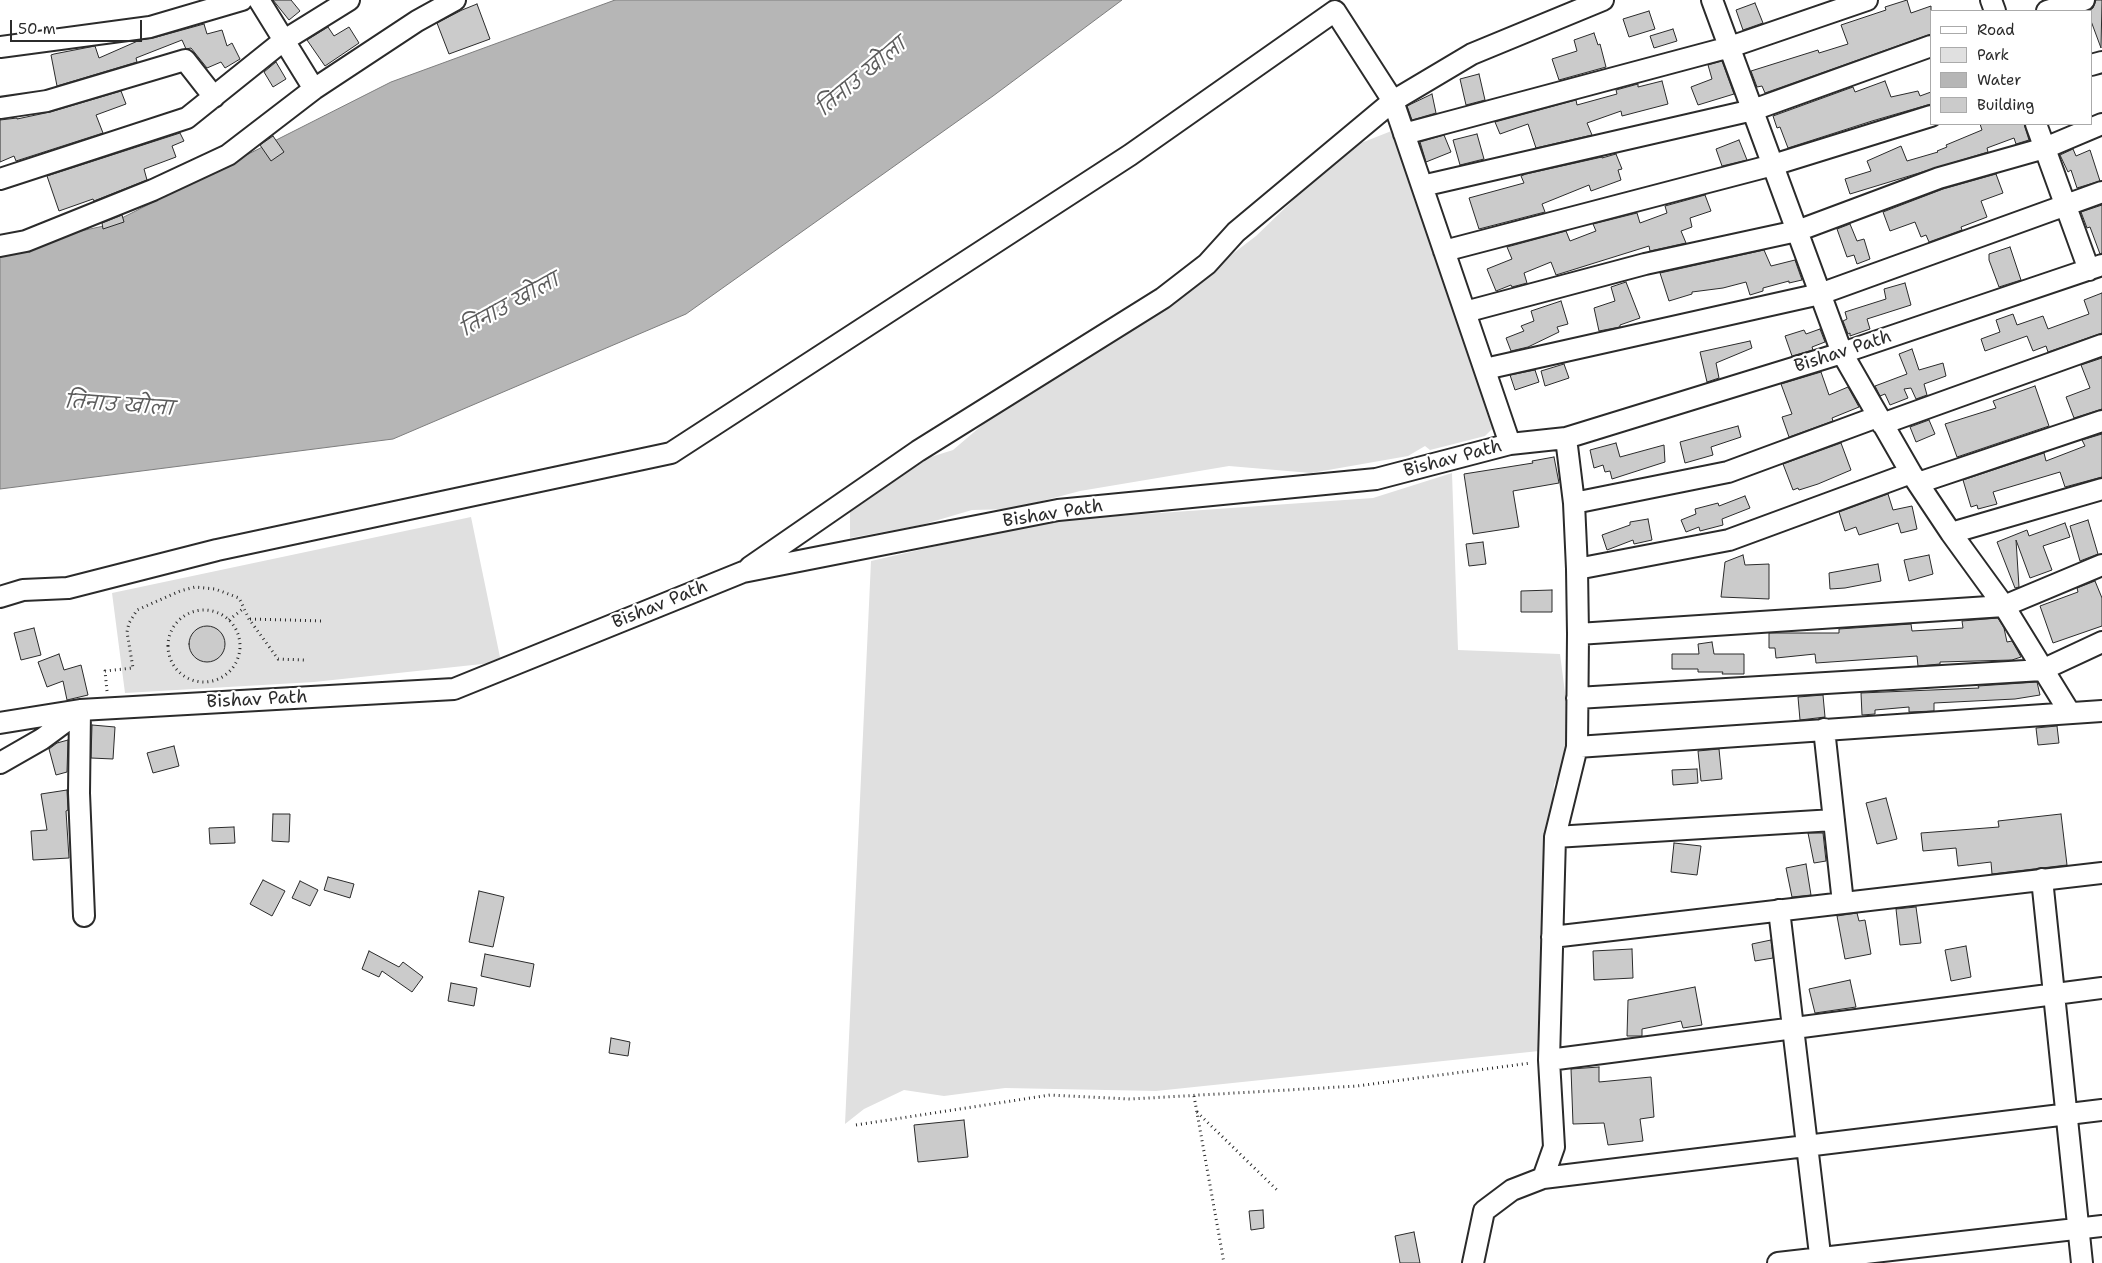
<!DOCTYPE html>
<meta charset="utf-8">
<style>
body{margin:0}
#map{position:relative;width:2102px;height:1263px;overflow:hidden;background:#fff;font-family:"Shantell Sans",sans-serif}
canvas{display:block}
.legend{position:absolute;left:1930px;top:10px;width:162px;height:115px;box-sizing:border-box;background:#fff;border:1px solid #aaa;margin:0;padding:6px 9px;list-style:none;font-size:15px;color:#2b2b2b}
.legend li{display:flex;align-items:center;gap:10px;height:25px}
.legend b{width:25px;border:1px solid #aaa}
.scale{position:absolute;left:10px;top:20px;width:132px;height:22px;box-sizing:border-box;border:2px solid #2b2b2b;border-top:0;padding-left:6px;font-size:15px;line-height:18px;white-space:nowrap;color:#2b2b2b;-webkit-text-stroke:4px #fff;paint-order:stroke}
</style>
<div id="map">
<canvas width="2102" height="1263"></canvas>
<ul class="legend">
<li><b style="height:6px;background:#fff"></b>Road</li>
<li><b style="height:14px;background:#e0e0e0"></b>Park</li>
<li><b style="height:14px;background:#b6b6b6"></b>Water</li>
<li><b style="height:14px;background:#cbcbcb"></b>Building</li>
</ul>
<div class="scale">50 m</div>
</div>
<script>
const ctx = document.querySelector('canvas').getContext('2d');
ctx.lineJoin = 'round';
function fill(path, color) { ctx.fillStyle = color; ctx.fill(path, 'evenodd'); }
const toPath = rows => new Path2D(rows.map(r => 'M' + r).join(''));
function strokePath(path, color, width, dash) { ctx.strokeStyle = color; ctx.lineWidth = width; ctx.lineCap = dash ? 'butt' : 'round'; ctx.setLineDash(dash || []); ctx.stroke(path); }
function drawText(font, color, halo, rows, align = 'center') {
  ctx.font = font + ' "Shantell Sans","Playpen Sans Deva",sans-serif'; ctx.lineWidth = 4.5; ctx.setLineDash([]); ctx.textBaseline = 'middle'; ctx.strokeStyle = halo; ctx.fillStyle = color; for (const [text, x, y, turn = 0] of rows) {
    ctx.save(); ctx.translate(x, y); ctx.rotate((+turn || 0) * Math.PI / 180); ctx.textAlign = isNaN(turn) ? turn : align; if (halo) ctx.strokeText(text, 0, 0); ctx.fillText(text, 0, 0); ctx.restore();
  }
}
const green = toPath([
 [1394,130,1495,426,1485,436,1430,450,1425,446,1408,456,1311,473,1229,466,1080,491,1012,509,972,510,921,525,850,538,850,512,915,462,953,450,987,421,1184,291,1256,236,1316,178,1361,143],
 [1452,473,1458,650,1560,654,1572,747,1554,785,1542,1013,1539,1051,1156,1091,1005,1088,944,1096,904,1090,864,1109,845,1124,871,561,1046,521,1373,498],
 [471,517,501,662,314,682,125,693,112,593]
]);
const water = toPath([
 [615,0,1122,0,993,96,686,314,393,439,0,489,0,249,108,225,391,82,615,0]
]);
const building = toPath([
 [273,0,291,0,300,11,289,20,273,0],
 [1907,0,1911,13,1931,6,1931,34,1765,93,1762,86,1757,87,1751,71,1818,50,1819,53,1848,44,1841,25,1886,10,1885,7,1907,0],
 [2096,0,2102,0,2101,48,2091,21,2091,11,2088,11,2093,8,2096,0],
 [1755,3,1763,23,1743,30,1736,10,1755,3],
 [477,4,490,39,449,54,437,23,462,10,477,4],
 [1649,11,1655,29,1629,37,1623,19,1649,11],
 [204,24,207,34,222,30,227,46,232,43,240,59,225,68,221,62,207,68,191,48,186,49,182,40,136,58,137,62,57,86,51,55,54,54,95,46,99,58,140,40,153,38,204,24],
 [328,27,334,36,349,27,359,43,325,66,307,40,328,27],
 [1673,29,1677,41,1654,48,1650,36,1673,29],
 [1594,33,1598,45,1600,44,1606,67,1559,80,1552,59,1577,51,1574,40,1594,33],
 [1722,61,1734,94,1698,105,1691,87,1712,79,1708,65,1722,61],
 [276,62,286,79,273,87,264,72,276,62],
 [1479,74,1485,100,1466,105,1460,79,1479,74],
 [1662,81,1668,104,1622,116,1621,111,1587,123,1592,135,1536,148,1528,124,1500,134,1495,122,1576,100,1577,105,1617,94,1616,90,1638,84,1638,87,1662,81],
 [1885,81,1891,97,1918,91,1920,96,1931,92,1931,104,1872,121,1788,148,1780,127,1777,128,1773,116,1853,87,1855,92,1885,81],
 [121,91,126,104,96,115,103,133,16,161,14,156,0,162,0,120,17,118,17,119,50,112,121,91],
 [1432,94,1436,113,1412,120,1407,106,1432,94],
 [1980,124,2024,124,2029,140,2016,144,2014,138,1987,148,1988,152,1850,194,1845,179,1871,171,1867,161,1901,146,1907,161,1938,152,1937,151,1947,147,1946,145,1982,130,1980,124],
 [180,133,184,141,172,146,176,157,144,169,147,180,94,201,93,199,59,211,47,176,180,133],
 [1477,134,1484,159,1460,165,1453,140,1477,134],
 [1444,135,1451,152,1426,162,1420,142,1444,135],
 [273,136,284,152,271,161,260,145,273,136],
 [1739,140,1747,160,1722,166,1716,149,1739,140],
 [2073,149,2076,156,2090,150,2100,181,2077,188,2071,170,2068,172,2060,155,2073,149],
 [1616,154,1622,169,1618,170,1621,180,1591,191,1589,185,1542,204,1545,212,1479,229,1469,198,1524,183,1521,176,1526,174,1602,157,1602,158,1616,154],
 [1996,174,2003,193,1981,201,1987,217,1961,227,1962,230,1929,242,1926,235,1921,237,1915,222,1890,231,1883,212,1943,189,1996,174],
 [1705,195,1711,211,1690,218,1692,227,1681,231,1686,243,1650,251,1649,246,1556,275,1551,262,1524,273,1527,283,1512,287,1511,285,1496,291,1487,269,1512,259,1507,247,1566,231,1570,241,1596,231,1593,224,1637,213,1640,223,1667,213,1665,206,1705,195],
 [2102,205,2102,253,2100,254,2090,227,2087,228,2081,212,2102,205],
 [122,215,124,222,103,229,102,223,122,215],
 [1850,224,1857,241,1864,239,1870,259,1857,264,1854,255,1847,257,1837,229,1850,224],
 [2010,247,2021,280,1999,287,1989,260,1989,254,2010,247],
 [1764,250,1771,266,1795,260,1802,280,1789,283,1789,281,1763,288,1763,291,1750,295,1746,282,1723,288,1692,292,1692,294,1669,301,1660,273,1764,250],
 [1626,282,1640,318,1620,325,1620,327,1599,331,1594,308,1615,301,1611,287,1626,282],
 [1905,283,1911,305,1867,319,1870,329,1850,336,1850,333,1848,334,1843,321,1847,319,1845,312,1886,299,1884,289,1905,283],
 [2102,293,2102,333,2048,352,2046,346,2033,351,2027,336,1985,351,1981,339,2000,332,1996,320,2013,314,2017,325,2043,316,2048,329,2089,314,2084,300,2102,293],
 [1561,301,1568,324,1557,327,1559,332,1528,347,1511,351,1506,338,1524,331,1521,326,1534,321,1531,311,1561,301],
 [1820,329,1825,342,1812,347,1813,350,1792,356,1785,336,1804,330,1806,334,1820,329],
 [1750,341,1752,348,1716,363,1719,378,1707,382,1700,352,1750,341],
 [1912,349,1919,370,1943,363,1946,376,1924,384,1927,395,1916,399,1911,388,1904,389,1908,398,1890,405,1885,394,1880,396,1875,386,1907,374,1899,354,1912,349],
 [2102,358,2102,409,2074,418,2066,397,2090,388,2081,365,2102,358],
 [1564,364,1569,378,1545,386,1541,371,1564,364],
 [1535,370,1539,382,1515,390,1510,375,1535,370],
 [1821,372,1829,395,1848,387,1859,407,1832,418,1833,421,1789,437,1782,417,1792,414,1781,384,1821,372],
 [2035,386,2049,426,1957,457,1945,424,1996,408,1993,401,2035,386],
 [1929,420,1935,434,1916,442,1910,427,1929,420],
 [1738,426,1741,437,1711,447,1713,455,1685,463,1680,442,1738,426],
 [2102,434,2102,477,2065,487,2060,472,1993,492,1997,504,1978,509,1977,505,1971,507,1963,480,2044,453,2046,461,2085,446,2082,440,2102,434],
 [1616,443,1620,457,1664,445,1665,462,1612,479,1610,471,1605,472,1603,465,1594,468,1590,450,1616,443],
 [1841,443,1851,470,1818,484,1799,490,1798,488,1793,490,1783,464,1841,443],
 [1554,457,1559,483,1513,491,1519,527,1473,534,1464,474,1533,463,1532,461,1554,457],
 [1888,494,1893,510,1912,506,1917,529,1901,533,1898,523,1859,535,1856,527,1845,531,1839,512,1888,494],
 [1745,496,1750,508,1722,519,1723,525,1700,531,1699,527,1686,532,1681,520,1696,514,1695,509,1718,503,1719,506,1745,496],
 [1648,519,1652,540,1634,544,1633,540,1607,550,1602,535,1630,525,1630,522,1648,519],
 [2088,520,2098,554,2080,561,2070,526,2088,520],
 [2065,523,2070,537,2043,546,2052,570,2030,578,2016,540,2019,587,2015,588,1997,542,2027,530,2029,536,2065,523],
 [1483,542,1486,564,1469,566,1466,544,1483,542],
 [1743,555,1745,565,1769,564,1769,599,1721,597,1725,562,1743,555],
 [1929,555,1933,574,1909,581,1904,560,1929,555],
 [1878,564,1881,581,1845,588,1830,589,1829,573,1878,564],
 [2095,581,2102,598,2102,626,2053,643,2040,606,2078,592,2077,588,2095,581],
 [1552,590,1552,612,1521,612,1521,591,1552,590],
 [1998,618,2004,628,2007,642,2012,641,2021,657,2012,660,1940,662,1940,664,1918,666,1917,656,1816,663,1815,654,1776,658,1775,648,1769,648,1769,633,1839,633,1839,629,1911,624,1912,631,1963,628,1962,621,1998,618],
 '189 644a18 18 0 1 1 36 0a18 18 0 1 1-36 0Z',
 [34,628,41,655,21,660,14,633,34,628],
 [1712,642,1714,654,1744,654,1744,674,1722,674,1723,672,1698,672,1698,669,1672,669,1672,654,1699,654,1698,644,1712,642],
 [59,654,64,670,81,665,88,695,67,700,63,681,47,687,38,662,59,654],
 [2037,682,2040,695,2015,699,1934,703,1934,711,1909,712,1909,707,1875,710,1875,714,1862,715,1861,693,1979,688,1978,686,2037,682],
 [1823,695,1825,717,1800,720,1798,697,1823,695],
 [92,725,115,727,113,759,91,758,92,725],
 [2057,726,2059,743,2038,745,2036,728,2057,726],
 [68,740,67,772,56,775,49,749,57,743,68,740],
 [174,746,179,766,153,773,147,753,174,746],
 [1719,749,1722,779,1701,781,1698,751,1719,749],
 [1697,769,1698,783,1673,785,1672,770,1697,769],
 [67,790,68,810,66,811,69,858,33,860,31,831,47,830,41,794,67,790],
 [1886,798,1897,839,1877,844,1866,803,1886,798],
 [273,814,290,814,289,842,272,841,273,814],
 [2061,814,2067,865,1992,874,1991,862,1958,866,1956,848,1923,851,1921,833,1999,827,1998,821,2061,814],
 [234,827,235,843,210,844,209,828,234,827],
 [1808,833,1823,833,1826,861,1814,863,1808,833],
 [1674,843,1701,846,1697,875,1671,872,1674,843],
 [1806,864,1811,895,1792,897,1786,868,1806,864],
 [328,877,354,884,350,898,324,890,328,877],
 [263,880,285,891,272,916,250,904,263,880],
 [300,881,318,890,310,906,292,898,300,881],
 [479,891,504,897,493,947,469,942,479,891],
 [1916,907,1921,943,1900,945,1896,909,1916,907],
 [1857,913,1859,921,1865,920,1871,954,1845,959,1837,916,1857,913],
 [1771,940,1773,958,1755,961,1752,944,1771,940],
 [1966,946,1971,977,1951,981,1945,950,1966,946],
 [1632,949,1633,978,1594,980,1593,951,1632,949],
 [369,951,399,967,403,962,423,977,412,992,382,971,379,977,362,969,369,951],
 [485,954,534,964,530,987,481,976,485,954],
 [1850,980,1856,1007,1815,1013,1809,989,1850,980],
 [451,983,477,988,474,1006,448,1001,451,983],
 [1695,987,1702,1025,1683,1028,1681,1021,1642,1029,1642,1036,1627,1036,1628,1000,1695,987],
 [611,1038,630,1042,628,1056,609,1053,611,1038],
 [1599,1067,1599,1082,1651,1077,1654,1117,1640,1119,1643,1141,1608,1145,1604,1123,1573,1124,1571,1069,1599,1067],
 [964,1120,968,1157,918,1162,914,1125,964,1120],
 [1263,1210,1264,1228,1251,1230,1249,1211,1263,1210],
 [1414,1232,1420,1263,1400,1263,1395,1236,1414,1232]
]);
const path = toPath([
 '168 646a36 36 0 1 1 72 0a36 36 0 1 1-72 0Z',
 [250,619,324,621],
 [229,620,244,608],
 [107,691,105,671,133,668,127,632,129,623,137,610,180,591,195,587,215,589,239,598,249,619,278,659,304,660],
 [1194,1096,1224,1263],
 [1197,1112,1278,1191],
 [856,1125,1050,1095,1131,1099,1357,1086,1531,1063]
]);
const minor = toPath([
 [259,0,314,89],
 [1712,0,1842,353,1911,473,1951,533,2004,606,2070,713],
 [1991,0,1995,11],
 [2047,11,2084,0],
 [0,47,150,27,242,0],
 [2091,65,2102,62],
 [0,108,47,101,185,60,214,97],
 [2036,124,2089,270],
 [1404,134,1730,47,1867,0],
 [0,179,187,118,283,41,349,0],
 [1422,186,1753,110,1931,46],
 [0,246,26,241,153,190,228,155,314,89,417,21,455,0],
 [1444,251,1773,165,1931,116],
 [1465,312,1645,264,1797,231,1939,178,2045,148,2102,124],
 [1485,369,1820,294,2102,192],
 [1882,424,2102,345],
 [1918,483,2102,421],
 [1574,503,1728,472,1877,417],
 [1951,533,2102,489],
 [750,567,918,451,1163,298,1207,264,1236,232,1393,101,1472,54,1603,0],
 [1577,569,1729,540,1911,473],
 [0,597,23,590,68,588,217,550,671,453,1130,155,1335,11,1393,101,1510,444],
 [1578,634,2004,606,2102,565],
 [1577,698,2042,670,2102,642],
 [80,710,79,793,84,916],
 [0,723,80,710,454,689,743,572,1058,510,1376,479,1510,444,1566,438,1842,353,2102,265],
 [1824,729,1843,903],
 [1577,747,2102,711],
 [0,763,42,739,77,713],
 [1555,837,1834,820],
 [2042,879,2082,1263],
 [1779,910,1821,1263],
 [1552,937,2102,873],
 [1549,1060,2102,988],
 [1543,1178,2102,1110],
 [1473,1263,1484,1211,1512,1190,1543,1178,1554,1147,1549,1060,1555,837,1577,747,1578,634,1577,569,1574,503,1566,438],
 [1778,1263,2102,1226]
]);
const streetNames = [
 ["Bishav Path",1843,352,-18],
 ["Bishav Path",1453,459,-15],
 ["Bishav Path",1053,514,-9],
 ["Bishav Path",660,605,-22],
 ["Bishav Path",257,700,-3]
];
const waterNames = [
 ["तिनाउ खोला",862,78,-40],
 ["तिनाउ खोला",510,306,-29],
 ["तिनाउ खोला",119,406,4]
];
fill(green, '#e0e0e0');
fill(water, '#b6b6b6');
strokePath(water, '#7e7e7e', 1);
fill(building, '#cbcbcb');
strokePath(building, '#2b2b2b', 1);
strokePath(minor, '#2b2b2b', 24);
strokePath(path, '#2b2b2b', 3, [1, 4]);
strokePath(minor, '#fff', 20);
drawText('18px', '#2b2b2b', '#fff', streetNames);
drawText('italic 19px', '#5c5c5c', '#fff', waterNames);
</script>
